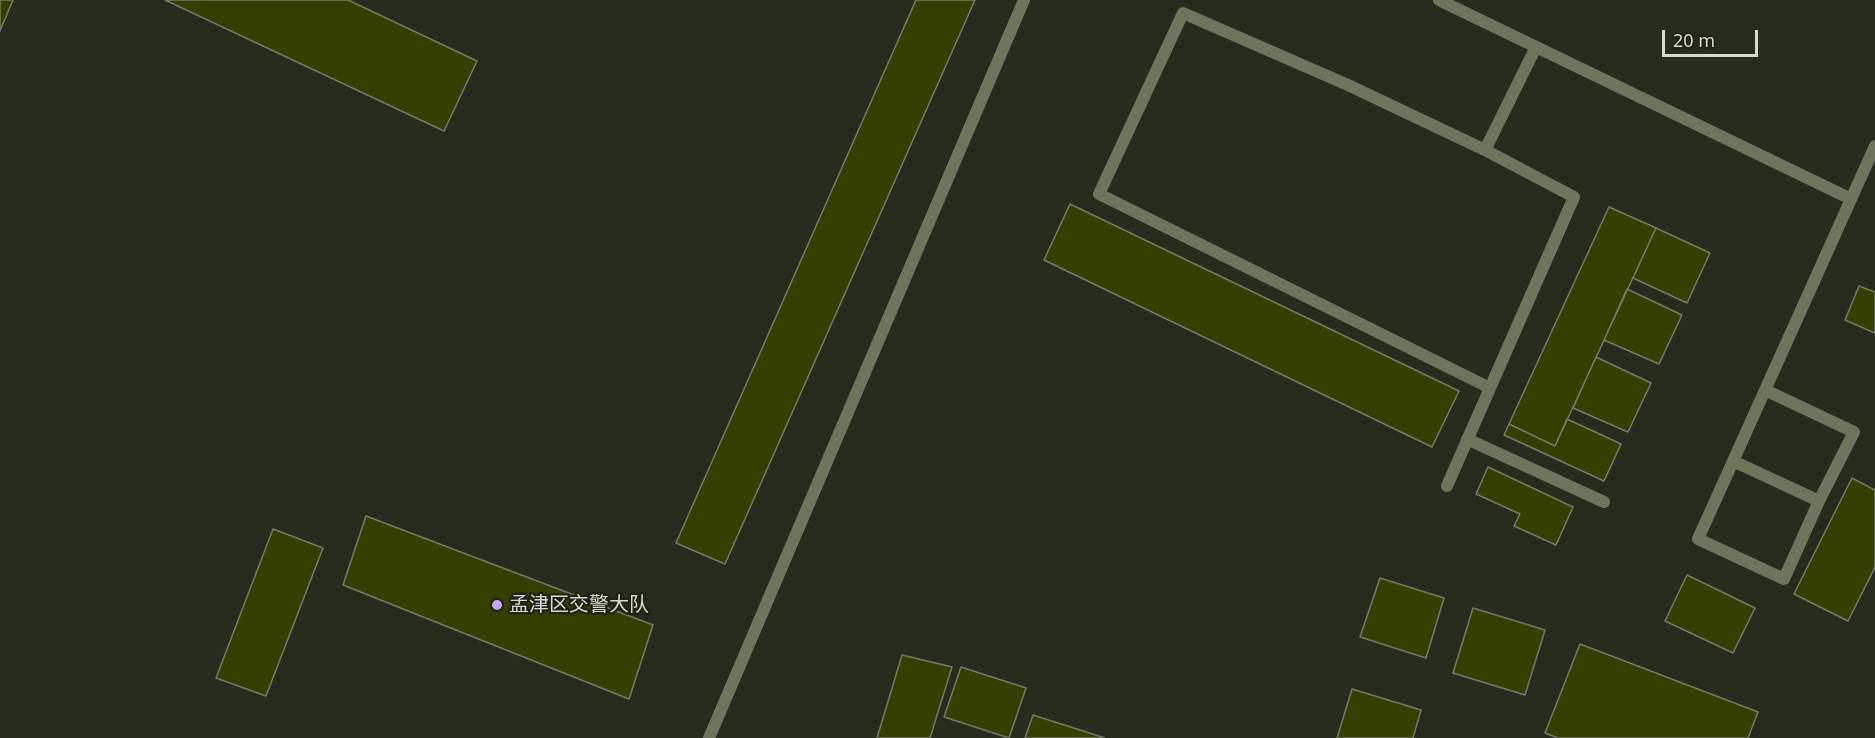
<!DOCTYPE html>
<meta charset="utf-8">
<style>
body{margin:0}
#map{position:relative;width:1875px;height:738px;overflow:hidden;background:#282c1f;font-family:"Noto Sans",sans-serif}
canvas{display:block}
.scale{position:absolute;left:1662px;top:30px;width:96px;height:27px;box-sizing:border-box;border:3px solid #d7dad1;border-top:0;padding-left:8px;font-size:18px;line-height:21px;white-space:nowrap;color:#d7dad1;-webkit-text-stroke:4px #1f2215;paint-order:stroke}
</style>
<div id="map">
<canvas width="1875" height="738"></canvas>
<div class="scale">20 m</div>
</div>
<script>
const ctx = document.querySelector('canvas').getContext('2d');
ctx.lineJoin = 'round';
function fill(path, color) { ctx.fillStyle = color; ctx.fill(path, 'evenodd'); }
const toPath = rows => new Path2D(rows.map(r => 'M' + r).join(''));
function strokePath(path, color, width, dash) { ctx.strokeStyle = color; ctx.lineWidth = width; ctx.lineCap = dash ? 'butt' : 'round'; ctx.setLineDash(dash || []); ctx.stroke(path); }
function drawText(font, color, halo, rows, align = 'center') {
  ctx.font = font + ' "Noto Sans","Noto Sans SC",sans-serif'; ctx.lineWidth = 4.5; ctx.setLineDash([]); ctx.textBaseline = 'middle'; ctx.strokeStyle = halo; ctx.fillStyle = color; for (const [text, x, y, turn = 0] of rows) {
    ctx.save(); ctx.translate(x, y); ctx.rotate((+turn || 0) * Math.PI / 180); ctx.textAlign = isNaN(turn) ? turn : align; if (halo) ctx.strokeText(text, 0, 0); ctx.fillText(text, 0, 0); ctx.restore();
  }
}
const building = toPath([
 [0,0,13,0,0,31,0,0],
 [165,0,348,0,477,61,444,131,165,0],
 [916,0,975,0,725,564,676,543,916,0],
 [1070,204,1459,391,1432,447,1044,260,1070,204],
 [1609,207,1656,228,1555,446,1509,424,1609,207],
 [1656,228,1710,253,1687,303,1633,278,1656,228],
 [1859,286,1875,292,1875,333,1845,320,1859,286],
 [1627,289,1682,315,1659,364,1604,340,1627,289],
 [1596,357,1651,383,1628,432,1573,408,1596,357],
 [1567,419,1621,444,1604,481,1504,435,1509,424,1555,446,1567,419],
 [1488,467,1573,507,1556,545,1514,526,1520,514,1476,494,1488,467],
 [1852,478,1875,490,1875,567,1848,621,1794,594,1852,478],
 [366,516,653,625,629,699,343,585,366,516],
 [273,529,323,548,266,696,216,678,273,529],
 [1687,575,1755,608,1733,653,1665,621,1687,575],
 [1380,578,1444,598,1426,658,1360,637,1380,578],
 [1473,608,1545,630,1525,695,1453,673,1473,608],
 [1580,644,1758,712,1748,738,1558,738,1545,733,1580,644],
 [902,655,952,667,930,738,877,738,902,655],
 [961,667,1026,688,1009,738,944,717,961,667],
 [1352,689,1421,710,1413,738,1337,738,1352,689],
 [1033,715,1105,738,1025,738,1033,715]
]);
const lane = toPath([
 [1439,0,1851,199],
 [1485,150,1348,85,1183,13,1099,194,1490,388],
 [1765,390,1854,432,1819,501,1784,579,1698,539,1875,146],
 [1467,439,1604,502],
 [1733,461,1819,501],
 [1447,486,1574,197,1485,150,1536,47]
]);
const street = toPath([
 [709,738,1024,0]
]);
const markers = [
 [497,605,6,"#c2a8f2"]
];
const poiNames = [
 ["孟津区交警大队",509,605]
];
fill(building, '#354000');
strokePath(building, '#767a6b', 1.5);
strokePath(lane, '#6e755c', 12);
strokePath(street, '#6e755c', 12);
for (const [x, y, r, color] of markers) { const dot = new Path2D(); dot.arc(x, y, r, 0, 2 * Math.PI); ctx.fillStyle = color; ctx.fill(dot); strokePath(dot, '#1f2215', 2); }
drawText('20px', '#d7dad1', '#1f2215', poiNames, 'left');
</script>
